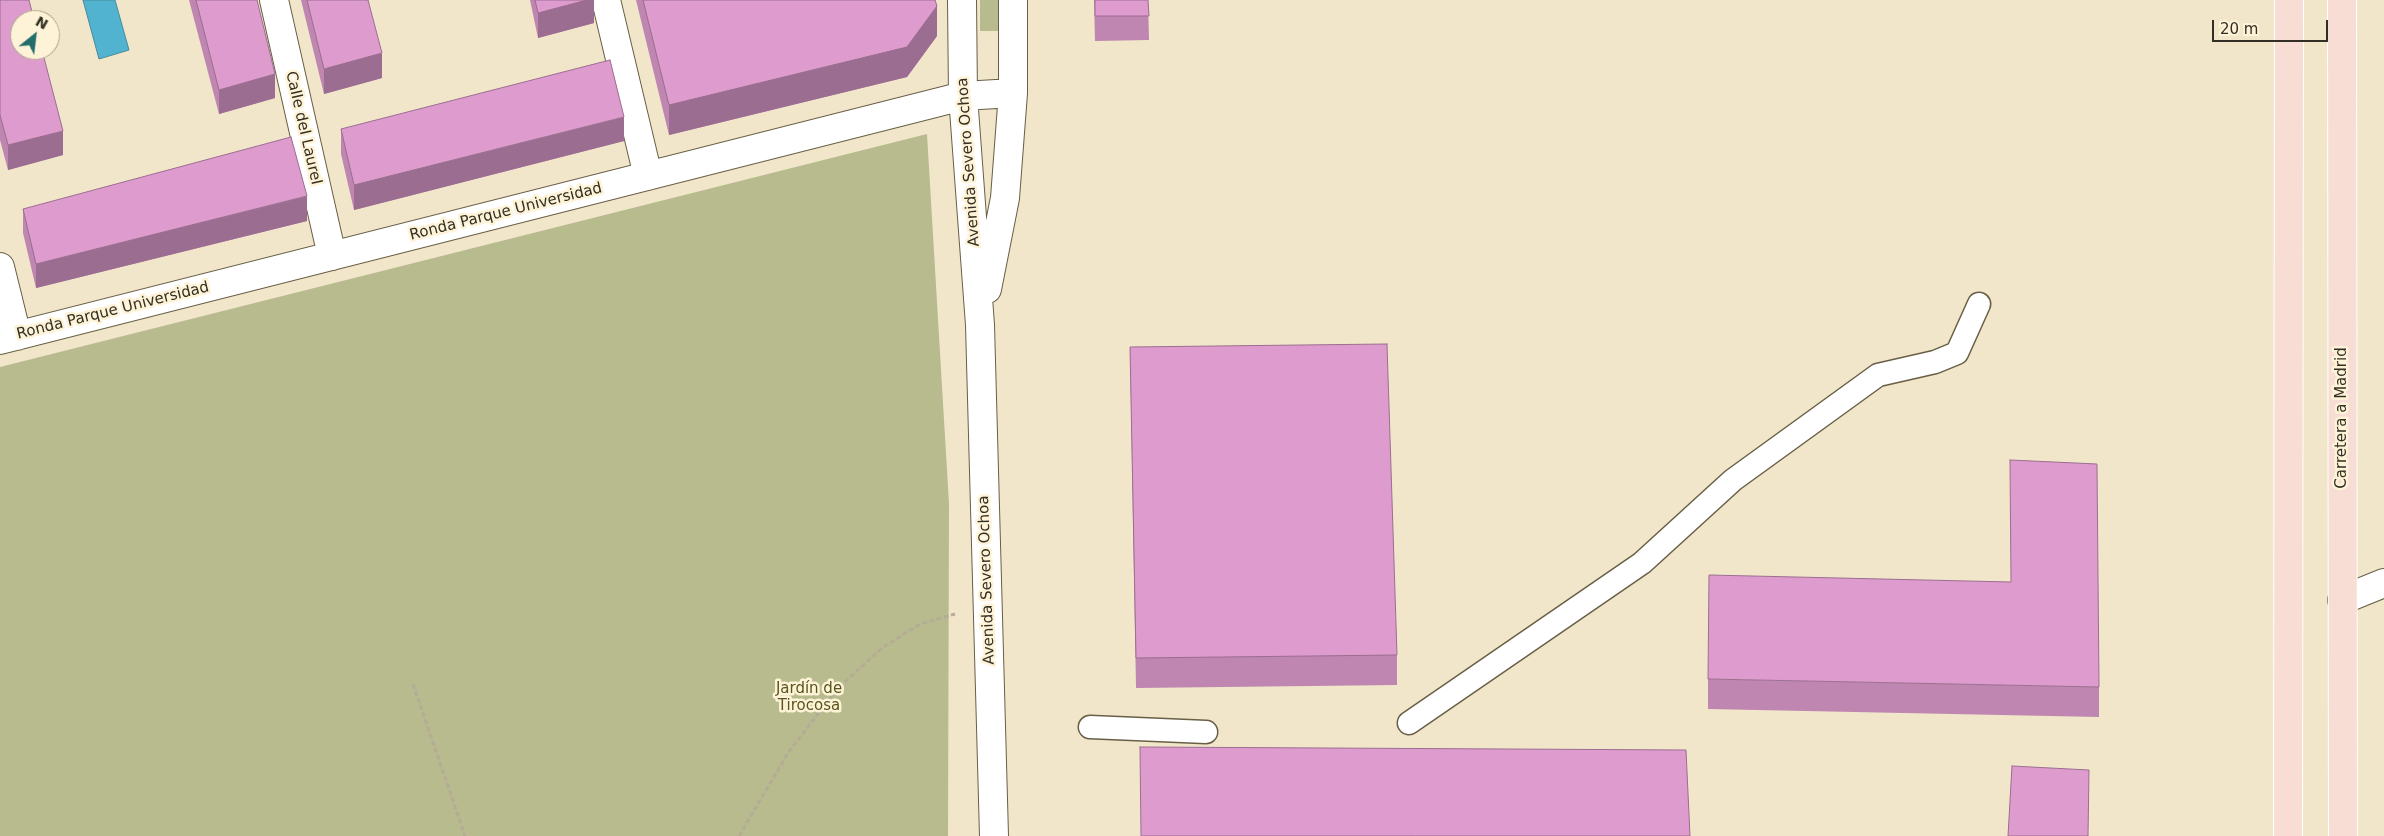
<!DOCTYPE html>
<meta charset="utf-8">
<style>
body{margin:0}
#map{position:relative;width:2384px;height:836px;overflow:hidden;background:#f1e6ca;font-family:"DejaVu Sans",sans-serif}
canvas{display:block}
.north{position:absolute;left:10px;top:10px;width:50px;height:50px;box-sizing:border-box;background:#fef3d7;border:1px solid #ada58f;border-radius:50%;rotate:29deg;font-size:14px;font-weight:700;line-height:20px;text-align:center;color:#332f24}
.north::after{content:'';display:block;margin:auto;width:18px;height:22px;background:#236e6a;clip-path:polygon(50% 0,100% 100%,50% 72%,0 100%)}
.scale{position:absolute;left:2212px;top:20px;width:116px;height:22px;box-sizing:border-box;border:2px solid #332f24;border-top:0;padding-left:6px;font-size:15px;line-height:18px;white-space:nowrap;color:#332f24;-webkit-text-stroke:4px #fef3d7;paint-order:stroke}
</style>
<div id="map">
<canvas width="2384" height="836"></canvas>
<div class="north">N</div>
<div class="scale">20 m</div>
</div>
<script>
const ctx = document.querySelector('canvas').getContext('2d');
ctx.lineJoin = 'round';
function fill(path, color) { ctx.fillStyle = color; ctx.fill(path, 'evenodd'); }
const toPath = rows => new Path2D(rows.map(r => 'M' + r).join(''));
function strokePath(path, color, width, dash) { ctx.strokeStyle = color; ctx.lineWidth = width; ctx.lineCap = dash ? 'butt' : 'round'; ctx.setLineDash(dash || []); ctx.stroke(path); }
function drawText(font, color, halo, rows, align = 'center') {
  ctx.font = font + ' "DejaVu Sans",sans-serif'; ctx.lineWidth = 5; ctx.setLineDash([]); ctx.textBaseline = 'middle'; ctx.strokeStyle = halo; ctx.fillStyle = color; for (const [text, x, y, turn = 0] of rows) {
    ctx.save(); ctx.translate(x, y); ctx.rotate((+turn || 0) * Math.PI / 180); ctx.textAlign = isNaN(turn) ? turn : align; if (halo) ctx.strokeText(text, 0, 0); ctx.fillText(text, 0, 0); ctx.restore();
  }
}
const green = toPath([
 [980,0,1002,0,1002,31,980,31],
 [927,134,949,504,948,836,0,836,0,367]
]);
const water = toPath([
 [83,0,115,0,129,50,99,59,83,0]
]);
const path = toPath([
 [413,684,465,836],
 [739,836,788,753,837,689,882,648,920,624,955,614]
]);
const lane = toPath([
 [1409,723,1642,563,1733,480,1878,375,1935,362,1957,353,1979,304],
 [1090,727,1206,732]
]);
const street = toPath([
 [274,0,332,256],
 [606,0,648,176],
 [962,0,963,96,980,325,994,836],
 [0,267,17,336],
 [987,289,1005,198,1013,93,1013,0],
 [0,340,963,96,1013,93],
 [2342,600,2384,583]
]);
const primary = toPath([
 [2342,0,2343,836],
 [2288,836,2289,0]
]);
const wall = toPath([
 [0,0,63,155,8,170,0,140],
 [189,0,257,0,275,98,219,114],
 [301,0,368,0,382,78,324,94],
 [530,0,594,0,594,23,538,38],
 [636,0,935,0,937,36,907,77,669,135],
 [1094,0,1148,0,1149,40,1095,41],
 [341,129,624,141,354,210,341,154],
 [23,209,307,221,36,288,23,233],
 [1130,347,1397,655,1397,685,1136,688],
 [1708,679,2099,687,2099,717,1708,709]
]);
const shadedWall = toPath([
 [587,0,594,0,594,23,538,38,538,13],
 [937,6,937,36,907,77,669,135,669,105],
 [382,53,382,78,324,94,324,69],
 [275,74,275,98,219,114,219,90],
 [624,117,624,141,354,210,354,185],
 [63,131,63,155,8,170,8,145],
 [307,196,307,221,36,288,36,264]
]);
const building = toPath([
 [0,0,29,0,34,20,20,20,20,50,42,50,63,131,8,145,0,115,0,0],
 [196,0,257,0,275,74,219,90,196,0],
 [307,0,368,0,382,53,324,69,307,0],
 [535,0,587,0,538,13,535,0],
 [643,0,935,0,937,6,907,47,669,105,643,0],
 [1095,0,1148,0,1149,16,1095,16,1095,0],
 [610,60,624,117,354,185,341,129,610,60],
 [291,137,307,196,36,264,23,209,291,137],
 [1387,344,1397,655,1136,658,1130,347,1387,344],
 [2010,460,2097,464,2099,687,1708,679,1709,575,2011,582,2010,460],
 [1140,747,1686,750,1690,836,1141,836,1140,747],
 [2012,766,2089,770,2088,836,2008,836,2012,766]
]);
const streetNames = [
 ["Calle del Laurel",303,128,77],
 ["Avenida Severo Ochoa",969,162,-94],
 ["Ronda Parque Universidad",506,212,-14],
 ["Ronda Parque Universidad",113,311,-14],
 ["Carretera a Madrid",2342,418,-90],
 ["Avenida Severo Ochoa",987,580,-92]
];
const parkNames = [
 ["Jardín de",809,689],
 ["Tirocosa",809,706]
];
fill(green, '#b7bb8e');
fill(water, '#51b3d0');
strokePath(water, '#488b9c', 1);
strokePath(lane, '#685f46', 25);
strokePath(street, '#685f46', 30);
strokePath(primary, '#fff', 30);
strokePath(path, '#b5ac95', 3, [5, 2.5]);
strokePath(lane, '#fff', 22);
strokePath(street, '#fff', 28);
strokePath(primary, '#f7ddd3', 28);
fill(wall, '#be86b0');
fill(shadedWall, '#9b6d90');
fill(building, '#dd9ccd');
strokePath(building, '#9b6d90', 1);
drawText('15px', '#332f24', '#fef3d7', streetNames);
drawText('15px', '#55571f', '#fef3d7', parkNames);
</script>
